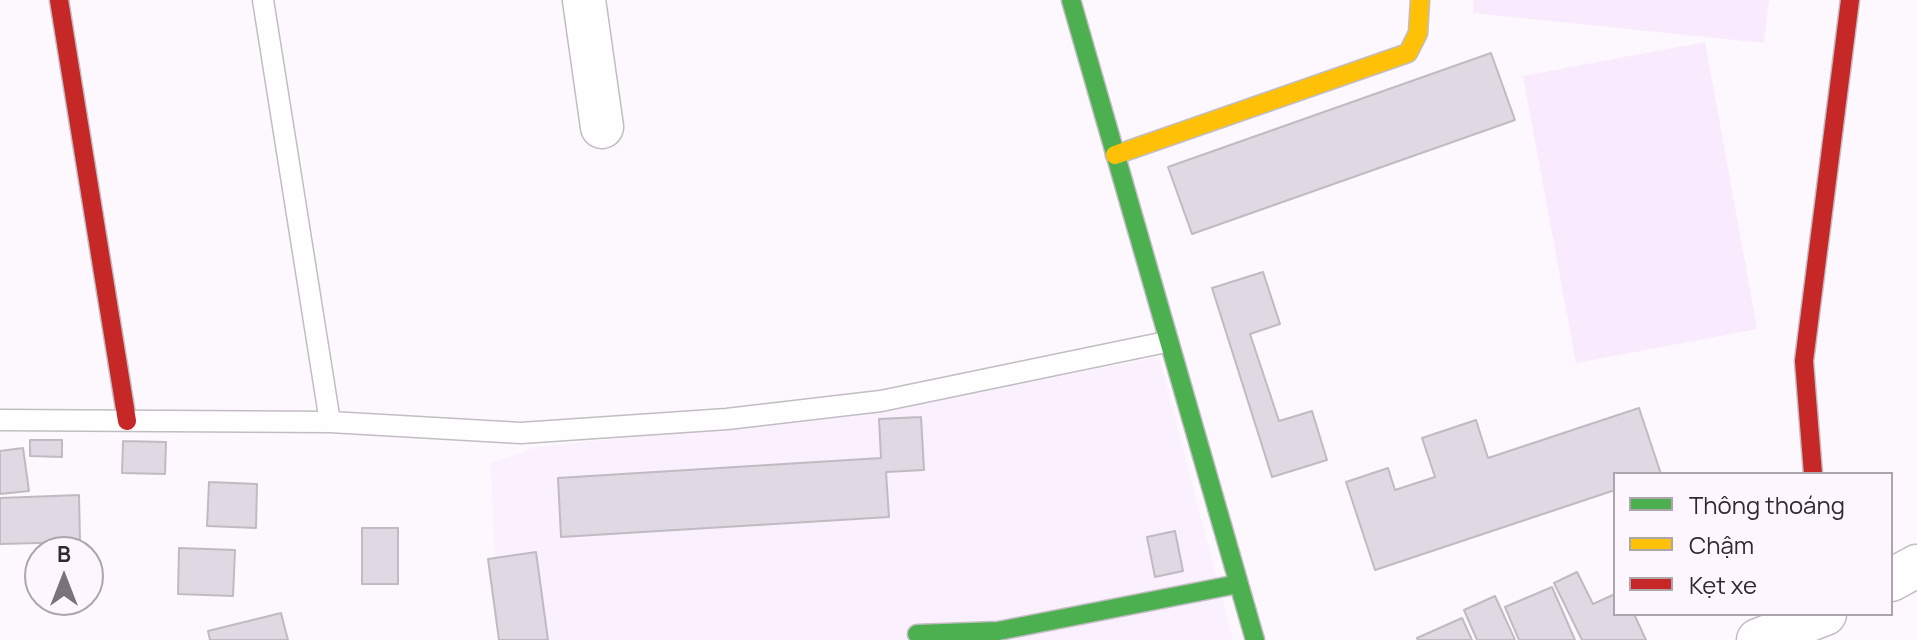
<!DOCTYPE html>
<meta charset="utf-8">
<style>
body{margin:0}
#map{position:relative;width:1917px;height:640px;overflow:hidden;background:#fcf8fd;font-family:Manrope,sans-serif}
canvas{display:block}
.legend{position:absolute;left:1613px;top:472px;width:280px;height:144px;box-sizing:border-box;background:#fdf6ff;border:2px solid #aba5ac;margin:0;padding:10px 14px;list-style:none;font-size:24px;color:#2f2b30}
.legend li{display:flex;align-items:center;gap:16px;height:40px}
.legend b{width:40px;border:2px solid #aba5ac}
.north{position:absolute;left:24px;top:536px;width:80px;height:80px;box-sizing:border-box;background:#fdf6ff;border:2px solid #aba5ac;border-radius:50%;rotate:0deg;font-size:22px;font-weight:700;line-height:32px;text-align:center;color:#2f2b30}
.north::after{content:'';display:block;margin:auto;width:28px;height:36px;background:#777378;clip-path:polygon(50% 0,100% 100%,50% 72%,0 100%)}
</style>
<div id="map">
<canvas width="1917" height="640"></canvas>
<ul class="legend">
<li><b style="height:10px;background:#4caf50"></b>Thông thoáng</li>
<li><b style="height:10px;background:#ffc107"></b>Chậm</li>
<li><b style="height:10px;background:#c62828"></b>Kẹt xe</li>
</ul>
<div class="north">B</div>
</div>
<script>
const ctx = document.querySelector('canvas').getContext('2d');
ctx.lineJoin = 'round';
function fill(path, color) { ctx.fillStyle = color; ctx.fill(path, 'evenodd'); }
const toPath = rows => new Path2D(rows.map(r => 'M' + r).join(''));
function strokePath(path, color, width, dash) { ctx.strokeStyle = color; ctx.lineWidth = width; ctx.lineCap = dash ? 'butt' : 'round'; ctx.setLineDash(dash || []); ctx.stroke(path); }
const built = toPath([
 [1159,357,1233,640,498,640,491,463,537,447,885,410]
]);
const green = toPath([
 [1474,0,1769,0,1764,43,1473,13],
 [1705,42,1757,329,1576,363,1523,76]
]);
const building = toPath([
 [1491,53,1515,120,1192,234,1168,167,1491,53],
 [1263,272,1280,324,1250,334,1279,421,1312,411,1327,460,1272,477,1212,288,1263,272],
 [1639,408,1661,474,1615,474,1615,490,1375,570,1346,482,1388,468,1395,490,1435,477,1422,438,1476,420,1488,458,1639,408],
 [921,417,924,470,886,472,889,517,561,537,558,478,881,458,879,419,921,417],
 [30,440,62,440,62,457,30,456,30,440],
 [123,441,166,442,165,474,122,473,123,441],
 [23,448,29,491,0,494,0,451,23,448],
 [209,482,257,484,256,528,207,526,209,482],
 [79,495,80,542,0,544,0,498,79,495],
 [362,528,398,528,398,584,362,584,362,528],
 [1175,531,1183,571,1155,577,1147,537,1175,531],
 [179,548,235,550,233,596,178,594,179,548],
 [536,552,548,640,499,640,488,559,536,552],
 [1577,572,1593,604,1615,594,1615,614,1634,614,1646,640,1582,640,1554,583,1577,572],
 [1552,587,1575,640,1519,640,1505,607,1552,587],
 [1495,596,1515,640,1477,640,1464,610,1495,596],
 [281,613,288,640,210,640,208,631,281,613],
 [1462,618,1472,640,1418,640,1417,638,1462,618]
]);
const lane = toPath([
 [263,0,330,422],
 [0,420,330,422,521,433,727,419,881,401,1166,342]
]);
const street = toPath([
 [584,0,602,127],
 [1891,580,1917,566],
 [1758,640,1825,614]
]);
const fast = toPath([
 [1071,0,1255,640],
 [917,634,998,631,1238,584]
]);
const slow = toPath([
 [1115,155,1408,53,1418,33,1420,0]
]);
const jam = toPath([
 [59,0,127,421],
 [1813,474,1804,361,1850,0]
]);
fill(built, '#fbf0fe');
fill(green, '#f9eafe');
fill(building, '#e0d8e2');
strokePath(building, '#bfbbc0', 2);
strokePath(lane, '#c1bdc2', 23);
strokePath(street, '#c1bdc2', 45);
strokePath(fast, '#c1bdc2', 21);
strokePath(slow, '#c1bdc2', 21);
strokePath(jam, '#c1bdc2', 21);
strokePath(lane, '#fffeff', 20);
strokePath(street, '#fffeff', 42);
strokePath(fast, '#4caf50', 18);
strokePath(slow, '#ffc107', 18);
strokePath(jam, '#c62828', 18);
</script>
